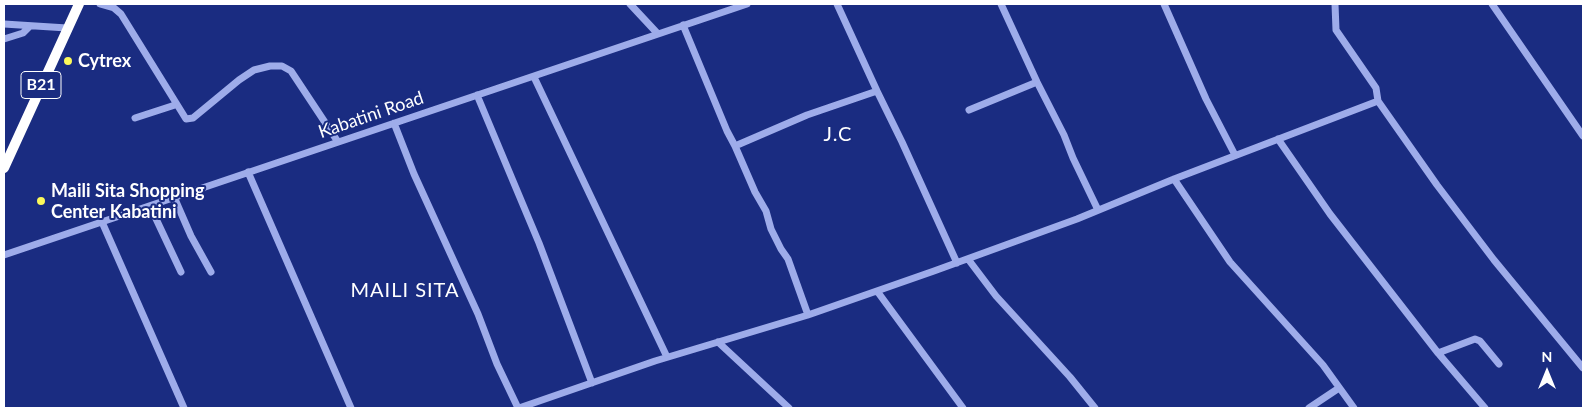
<!DOCTYPE html>
<style>
body{margin:0}
#map{position:relative;width:1587px;height:412px;overflow:hidden;background:#1a2c81;font-family:Lato,sans-serif}
canvas{display:block}
.frame{position:absolute;inset:0;border:5px solid #fff;pointer-events:none}
.north{position:absolute;left:1522px;top:347px;width:50px;height:50px;-webkit-text-stroke:4px #1a2c81;paint-order:stroke;rotate:0deg;font-size:14px;font-weight:700;line-height:20px;text-align:center;color:#fff}
.north::after{content:'';display:block;margin:auto;width:18px;height:22px;background:#fff;clip-path:polygon(50% 0,100% 100%,50% 72%,0 100%)}
</style>
<div id="map">
<canvas width="1587" height="412"></canvas>
<div class="frame"></div>
<div class="north">N</div>
</div>
<script>
const ctx = document.querySelector('canvas').getContext('2d');
ctx.lineJoin = 'round';
const toPath = rows => new Path2D(rows.map(r => 'M' + r).join(''));
function strokePath(path, color, width, dash) { ctx.strokeStyle = color; ctx.lineWidth = width; ctx.lineCap = dash ? 'butt' : 'round'; ctx.setLineDash(dash || []); ctx.stroke(path); }
function drawText(font, color, halo, rows, align = 'center') {
  ctx.font = font + ' Lato,sans-serif'; ctx.lineWidth = 4; ctx.setLineDash([]); ctx.textBaseline = 'middle'; ctx.strokeStyle = halo; ctx.fillStyle = color; for (const [text, x, y, turn = 0] of rows) {
    ctx.save(); ctx.translate(x, y); ctx.rotate((+turn || 0) * Math.PI / 180); ctx.textAlign = isNaN(turn) ? turn : align; if (halo) ctx.strokeText(text, 0, 0); ctx.fillText(text, 0, 0); ctx.restore();
  }
}
const minor = toPath([
 [100,4,114,8,121,14,186,119,193,118,239,80,254,70,270,66,282,66,291,71,338,142],
 [630,4,658,34],
 [837,4,877,91,902,142,957,263],
 [1001,4,1037,82,1064,135,1073,158,1098,210],
 [1164,4,1206,99,1235,155],
 [1335,4,1336,30,1376,88,1378,101,1437,185,1494,260,1583,368],
 [1492,4,1583,136],
 [4,24,67,28],
 [683,25,727,131,735,146,755,192,766,211,771,229,781,249,788,259,808,315],
 [4,39,23,33,30,26],
 [534,77,667,357],
 [477,95,539,243,592,383],
 [969,110,1037,82],
 [135,118,175,105],
 [394,123,414,174,478,314,497,364,518,408],
 [1278,139,1330,214,1438,353,1485,408],
 [735,146,807,115,877,91],
 [248,172,351,408],
 [1174,179,1230,262,1323,365,1354,408],
 [174,197,191,236,211,272],
 [150,206,181,272],
 [102,222,184,408],
 [4,255,747,4],
 [968,259,996,296,1070,377,1095,408],
 [877,291,963,408],
 [718,342,789,408],
 [1438,353,1475,339,1480,341,1499,364],
 [519,408,655,361,808,315,934,271,1077,219,1174,179,1378,101],
 [1309,408,1339,388]
]);
const highway = toPath([
 [4,168,79,4]
]);
const markers = [
 [68,61,5,"#fcf95a"],
 [41,201,5,"#fcf95a"]
];
const shields = [
 [41,85,40]
];
const shieldNames = [
 ["B21",41,85]
];
const poiNames = [
 ["Cytrex",78,61],
 ["Maili Sita Shopping",51,191],
 ["Center Kabatini",51,212]
];
const streetNames = [
 ["Kabatini Road",371,115,-19]
];
const quarterNames = [
 ["J.C",838,135],
 ["MAILI SITA",405,291]
];
strokePath(minor, '#9eacea', 7);
strokePath(highway, '#fff', 10);
for (const [x, y, r, color] of markers) { const dot = new Path2D(); dot.arc(x, y, r, 0, 2 * Math.PI); ctx.fillStyle = color; ctx.fill(dot); strokePath(dot, '#1a2c81', 2); }
for (const [x, y, w] of shields) { const box = new Path2D(); box.roundRect(x - w / 2, y - 13.5, w, 27, 4); ctx.fillStyle = '#1a2c81'; ctx.fill(box); strokePath(box, '#fff', 1); }
drawText('bold 16px', '#fff', null, shieldNames);
drawText('bold 18px', '#fff', '#1a2c81', poiNames, 'left');
drawText('18px', '#fff', '#1a2c81', streetNames);
ctx.letterSpacing = '1px';
drawText('20px', '#fff', '#1a2c81', quarterNames);
ctx.letterSpacing = '0px';
</script>
